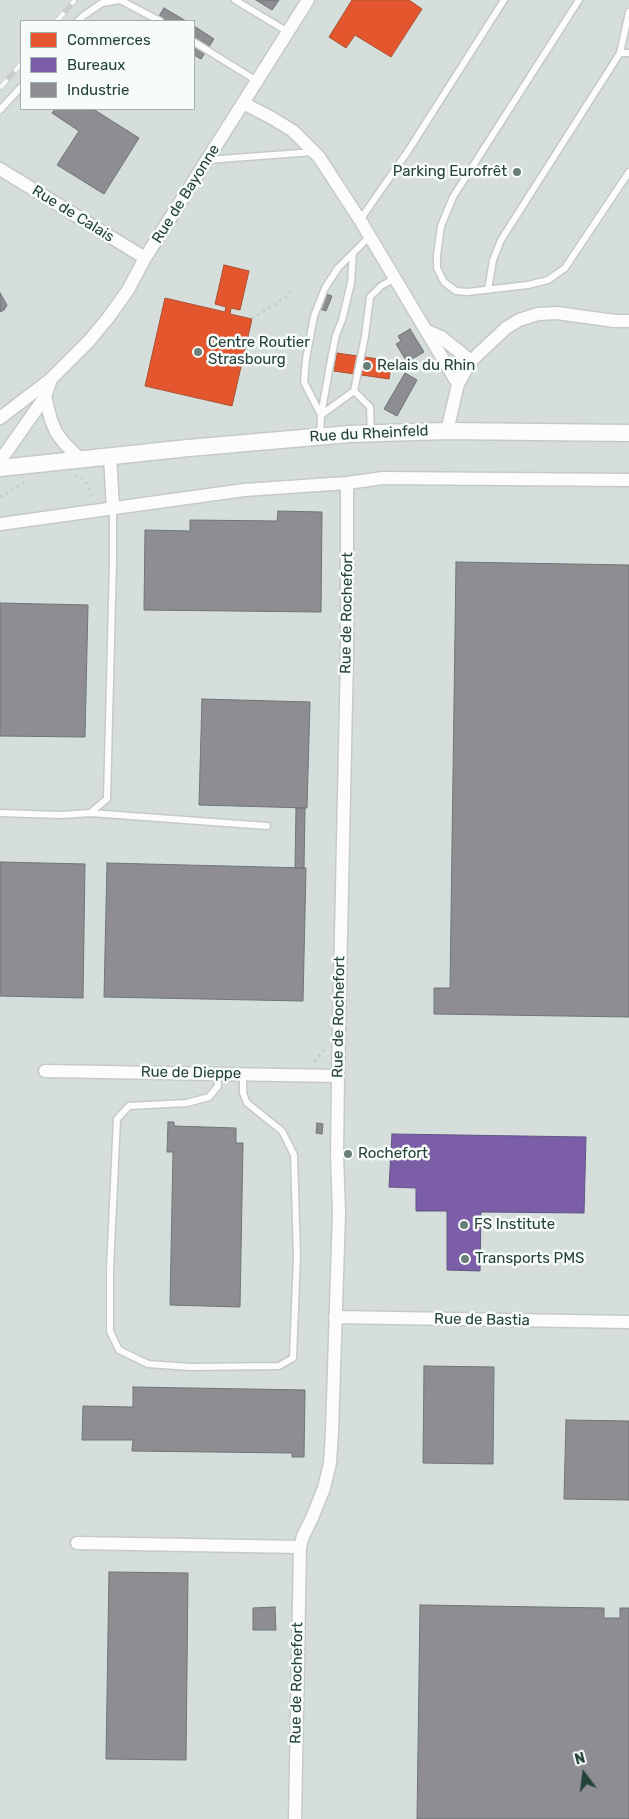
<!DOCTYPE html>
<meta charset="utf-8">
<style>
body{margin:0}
#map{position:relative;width:629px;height:1819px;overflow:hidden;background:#e8edeb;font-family:Rubik,sans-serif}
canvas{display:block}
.legend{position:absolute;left:20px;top:20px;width:175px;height:90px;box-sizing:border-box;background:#f7fbf9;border:1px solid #a3b1ad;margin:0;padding:6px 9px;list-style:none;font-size:15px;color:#24423a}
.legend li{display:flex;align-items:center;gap:10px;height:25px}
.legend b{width:25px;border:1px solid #a3b1ad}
.north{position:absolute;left:559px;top:1749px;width:50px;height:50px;-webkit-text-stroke:4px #f7fbf9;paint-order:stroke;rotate:345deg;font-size:14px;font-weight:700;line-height:20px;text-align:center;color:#24423a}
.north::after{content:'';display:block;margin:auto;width:18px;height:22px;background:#24423a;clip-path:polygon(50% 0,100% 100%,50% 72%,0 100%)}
</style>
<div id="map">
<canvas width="629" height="1819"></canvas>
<ul class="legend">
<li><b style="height:14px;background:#e4572e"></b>Commerces</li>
<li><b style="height:14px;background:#7b5ea7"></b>Bureaux</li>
<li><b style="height:14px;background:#8d8d92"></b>Industrie</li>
</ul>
<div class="north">N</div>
</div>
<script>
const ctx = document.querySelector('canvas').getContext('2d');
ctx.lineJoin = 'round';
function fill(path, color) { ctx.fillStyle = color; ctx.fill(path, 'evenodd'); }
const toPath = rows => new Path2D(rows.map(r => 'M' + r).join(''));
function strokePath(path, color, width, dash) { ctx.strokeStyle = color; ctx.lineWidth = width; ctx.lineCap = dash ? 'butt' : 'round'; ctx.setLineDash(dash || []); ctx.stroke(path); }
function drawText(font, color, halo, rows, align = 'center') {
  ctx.font = font + ' Rubik,sans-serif'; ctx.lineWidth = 5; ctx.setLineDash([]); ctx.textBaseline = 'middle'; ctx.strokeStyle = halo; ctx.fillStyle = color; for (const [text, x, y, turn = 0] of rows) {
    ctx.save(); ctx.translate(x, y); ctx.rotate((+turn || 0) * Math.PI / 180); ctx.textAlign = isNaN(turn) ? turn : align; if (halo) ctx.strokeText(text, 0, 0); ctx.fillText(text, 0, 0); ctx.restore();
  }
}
const built = toPath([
 [0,0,629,0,629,1819,0,1819],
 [21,21,194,21,194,109,21,109]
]);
const shops = toPath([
 [352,0,409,0,422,9,391,57,355,35,346,48,329,37,352,0],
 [224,265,249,271,240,310,231,308,230,314,252,319,232,406,145,386,165,298,225,312,226,307,215,304,224,265],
 [337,353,392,361,389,379,334,371,337,353]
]);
const offices = toPath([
 [392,1134,586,1137,584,1213,481,1212,480,1271,447,1270,447,1211,416,1211,416,1188,389,1187,392,1134]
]);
const industry = toPath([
 [256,0,279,0,272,10,256,0],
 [164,8,186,21,156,21,164,8],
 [194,26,214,39,201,59,194,55,194,26],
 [55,109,93,109,139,138,104,194,57,165,79,131,52,113,55,109],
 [0,293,7,305,4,310,0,312,0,293],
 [326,294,332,296,326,311,320,309,326,294],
 [410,329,424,352,407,362,396,344,401,341,398,336,410,329],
 [405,373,417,380,397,416,384,409,405,373],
 [278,511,322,512,321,612,144,610,145,530,190,531,190,520,277,521,278,511],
 [456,562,629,565,629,1017,434,1014,434,988,450,988,456,562],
 [0,603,88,605,85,737,0,736,0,603],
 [202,699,310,702,307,808,199,805,202,699],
 [296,808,305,808,304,868,295,868,296,808],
 [0,862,85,864,83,998,0,996,0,862],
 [107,863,306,868,303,1001,104,997,107,863],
 [168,1122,174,1122,174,1126,236,1128,236,1143,243,1143,240,1307,170,1305,173,1152,167,1152,168,1122],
 [317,1123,323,1124,322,1134,316,1133,317,1123],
 [424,1366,494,1367,493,1464,423,1463,424,1366],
 [133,1387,305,1390,304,1457,292,1457,292,1453,132,1451,133,1440,82,1440,83,1406,133,1407,133,1387],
 [566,1420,629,1421,629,1500,564,1499,566,1420],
 [109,1572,188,1573,186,1760,106,1759,109,1572],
 [420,1605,604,1608,604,1618,620,1618,620,1608,629,1608,629,1819,417,1819,420,1605],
 [275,1607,276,1630,253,1630,253,1608,275,1607]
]);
const path = toPath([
 [252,319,288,296,290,292],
 [75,475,83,479,88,485,92,497],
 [0,497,27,481],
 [315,1062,316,1059,325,1049]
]);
const service = toPath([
 [235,0,288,32],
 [579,0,453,197,441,226,437,255,437,268,444,282,456,291,467,292,528,285,548,280,565,268,629,172],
 [78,21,83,16,102,3,120,0,160,21],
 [194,42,257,81],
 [620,53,629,53],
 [0,110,21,87],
 [207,160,313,152],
 [360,220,408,151,504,0],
 [488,290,493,260,501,240,620,53,629,12],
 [354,391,370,407,371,433],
 [321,415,354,391,365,336,370,297,381,286,395,278],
 [321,415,332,354,336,335,342,320,351,283,353,253],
 [320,436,321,415,304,382,306,359,314,316,325,288,338,268,370,236],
 [0,813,61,815,90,813,107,799,113,562,113,508],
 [90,813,267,826],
 [217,1074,218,1086,209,1097,187,1103,129,1106,117,1119,110,1269,110,1331,119,1350,148,1364,190,1367,279,1366,293,1358,297,1256,294,1155,282,1131,247,1103,243,1093,243,1074]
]);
const minor = toPath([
 [243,103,272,118,293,131,319,157,360,220,458,384],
 [0,169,145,258],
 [427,331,441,337,471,361],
 [45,397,51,420,56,432,64,443,80,459],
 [0,418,51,379,89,341,108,318,128,290,145,258,308,0],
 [447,431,458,384,471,361,506,328,519,320,538,314,557,313,615,321,629,321],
 [110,456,113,508],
 [0,461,45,397,51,379],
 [0,524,244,490,347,483,383,478,629,480],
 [45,1071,338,1076],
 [335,1317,629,1322],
 [77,1543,300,1547],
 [295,1819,300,1547,303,1536,312,1518,324,1488,330,1463,332,1432,339,1213,337,1155,338,1076,347,655,347,483]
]);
const tertiary = toPath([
 [0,468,188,448,350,434,447,431,629,433]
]);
const rail = toPath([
 [57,21,75,0],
 [0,88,21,64]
]);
const markers = [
 [517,172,5,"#697e78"],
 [198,352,5,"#697e78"],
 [367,366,5,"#697e78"],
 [348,1154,5,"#697e78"],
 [464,1225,5,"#697e78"],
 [465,1259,5,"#697e78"]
];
const poiNames = [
 ["Parking Eurofrêt",507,172,"right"],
 ["Centre Routier",208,343],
 ["Strasbourg",208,360],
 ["Relais du Rhin",377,366],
 ["Rochefort",358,1154],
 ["FS Institute",474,1225],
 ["Transports PMS",475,1259]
];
const streetNames = [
 ["Rue de Bayonne",186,194,-58],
 ["Rue de Calais",73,214,32],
 ["Rue du Rheinfeld",369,434,-3],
 ["Rue de Rochefort",347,613,-89],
 ["Rue de Rochefort",339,1017,-89],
 ["Rue de Dieppe",191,1073,1],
 ["Rue de Bastia",482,1320,1],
 ["Rue de Rochefort",297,1683,-89]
];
fill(built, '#d6dedb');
fill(shops, '#e4572e');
strokePath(shops, '#aa5132', 1);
fill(offices, '#7b5ea7');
strokePath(offices, '#615686', 1);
fill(industry, '#8d8d92');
strokePath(industry, '#6e7678', 1);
strokePath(service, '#c5cac8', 9);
strokePath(minor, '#c5cac8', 15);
strokePath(tertiary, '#c5cac8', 19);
strokePath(path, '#c3ccca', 2.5, [2.5, 4]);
strokePath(service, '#fcfcfc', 6);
strokePath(minor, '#fcfcfc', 12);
strokePath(tertiary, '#fcfcfc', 16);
strokePath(rail, '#c9cdcc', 5.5);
strokePath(rail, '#f7fbf9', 4, [11]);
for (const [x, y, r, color] of markers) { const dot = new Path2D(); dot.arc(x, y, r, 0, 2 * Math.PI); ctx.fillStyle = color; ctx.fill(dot); strokePath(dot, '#f7fbf9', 2); }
drawText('15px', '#24423a', '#f7fbf9', poiNames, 'left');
drawText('15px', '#24423a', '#f7fbf9', streetNames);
</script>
